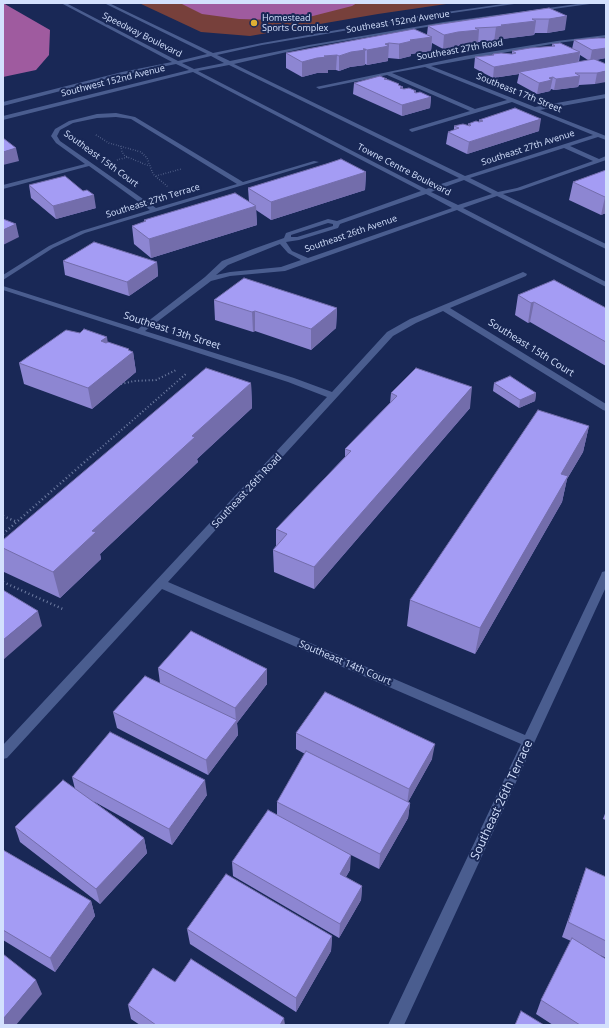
<!DOCTYPE html>
<style>
body{margin:0}
#map{position:relative;width:609px;height:1028px;overflow:hidden;background:#192856;font-family:"Open Sans",sans-serif}
canvas{display:block}
.frame{position:absolute;inset:0;border:4px solid #d3e0fd;pointer-events:none}
</style>
<div id="map">
<canvas width="609" height="1028"></canvas>
<div class="frame"></div>
</div>
<script>
const ctx = document.querySelector('canvas').getContext('2d');
ctx.lineJoin = 'round';
function fill(path, color) { ctx.fillStyle = color; ctx.fill(path, 'evenodd'); }
const toPath = rows => new Path2D(rows.map(r => 'M' + r).join(''));
function strokePath(path, color, width, dash) { ctx.strokeStyle = color; ctx.lineWidth = width; ctx.lineCap = dash ? 'butt' : 'round'; ctx.setLineDash(dash || []); ctx.stroke(path); }
function drawText(font, color, halo, rows, align = 'center') {
  ctx.font = font + ' "Open Sans",sans-serif'; ctx.lineWidth = 4; ctx.setLineDash([]); ctx.textBaseline = 'middle'; ctx.strokeStyle = halo; ctx.fillStyle = color; for (const [text, x, y, turn = 0] of rows) {
    ctx.save(); ctx.translate(x, y); ctx.rotate((+turn || 0) * Math.PI / 180); ctx.textAlign = isNaN(turn) ? turn : align; if (halo) ctx.strokeText(text, 0, 0); ctx.fillText(text, 0, 0); ctx.restore();
  }
}
const green = toPath([
 [139,3,453,3,378,14,250,36,201,32]
]);
const water = toPath([
 [3,3,50,30,49,55,36,70,3,77],
 [180,3,357,3,352,6,305,18,277,20,239,19,202,14]
]);
const pathFar2 = toPath([
 [96,135,109,143,141,152,147,158,153,174,168,187],
 [121,146,122,152,125,156,149,166],
 [117,160,128,157],
 [156,176,181,169]
]);
const pathFar1 = toPath([
 [121,384,134,381,156,380,176,370],
 [95,453,187,373]
]);
const path = toPath([
 [3,516,17,522],
 [3,534,96,452],
 [3,582,65,610]
]);
const minor = toPath([
 [61,3,66,3,178,61,207,54,104,3,109,3,213,53,262,43,418,16,510,3,521,3,418,18,262,45,217,55,230,61,309,45,444,22,585,3,597,3,444,24,309,47,234,64,465,176,593,135,512,102,412,132,409,130,410,129,470,111,387,75,319,89,316,87,465,56,557,41,606,35,606,37,557,43,431,66,535,107,606,94,606,98,540,110,606,136,606,140,598,137,570,146,599,159,606,156,606,160,521,190,503,194,606,244,606,249,497,196,463,208,606,282,606,287,457,210,285,271,230,276,211,281,145,331,294,378,332,392,387,332,410,319,523,272,527,274,526,276,450,308,606,404,606,411,603,410,443,311,416,323,393,336,168,582,525,735,601,575,602,572,606,571,606,587,404,1025,388,1025,521,744,162,589,7,758,3,759,3,745,327,397,288,382,3,290,3,286,138,329,205,277,222,261,253,249,284,238,286,233,328,219,337,221,421,191,193,72,3,120,3,116,189,70,176,64,122,75,3,106,3,102,122,72,172,62,61,3],
 [211,56,224,63,194,69,182,63,211,56],
 [229,65,459,178,426,189,198,71,229,65],
 [425,67,507,100,475,109,392,73,425,67],
 [564,148,593,161,517,188,498,192,470,178,564,148],
 [464,180,492,194,458,205,431,192,464,180],
 [426,194,452,208,308,258,292,251,286,242,299,240,338,228,340,224,426,194],
 [328,223,333,224,333,226,297,237,291,237,291,235,328,223],
 [280,244,288,253,301,260,281,267,230,272,216,275,228,265,280,244],
 [116,113,135,117,243,182,314,161,319,162,85,233,53,248,3,280,3,275,49,246,81,231,150,210,89,166,3,189,3,185,85,164,56,143,51,136,55,129,69,121,97,114,116,113],
 [116,117,131,119,237,184,156,208,60,141,57,136,60,130,73,123,97,118,116,117]
]);
const wall = toPath([
 [549,8,565,30,547,33,535,33,534,35,502,39,502,41,494,42,478,42,478,44,456,46,443,49,432,43,431,51,411,54,411,56,399,59,388,58,388,61,367,65,365,64,365,65,350,67,339,71,336,70,328,70,328,73,317,73,302,77,286,68,286,53,427,34,428,26],
 [606,38,606,58,596,60,606,64,595,84,579,85,578,87,554,90,551,89,550,91,537,94,517,83,519,74,493,78,474,68,475,57,492,55,493,54,512,54,512,51,552,47,552,44,572,49,574,40],
 [580,55,588,60,579,62],
 [387,79,387,80,399,84,399,85,403,87,403,89,431,97,430,108,402,116,353,94,354,83],
 [479,120,539,131,467,154,446,144,448,132,454,130,454,126,468,125,468,124,479,122],
 [606,170,606,213,601,215,569,200,573,182],
 [366,172,365,190,271,220,256,210,257,225,151,258,134,244,132,226,144,222,144,220,249,202,248,188],
 [29,185,96,208,56,219,31,198],
 [63,261,157,262,158,276,129,296,65,275],
 [518,295,606,308,606,366,530,322,528,323,515,315],
 [214,300,337,308,336,328,311,350,255,331,253,332,215,320],
 [108,342,133,352,136,372,92,409,24,384,19,363],
 [251,383,252,408,197,459,198,462,100,554,101,559,60,598,4,572,3,567,3,540],
 [494,383,536,393,535,401,519,408,493,391],
 [391,393,470,408,314,589,274,572,273,550,276,546,276,529,345,457,345,449,390,403],
 [589,426,583,452,567,479,562,502,475,654,407,626,410,600],
 [158,668,267,684,237,723,238,735,208,775,117,728,113,712,160,683],
 [296,733,432,759,408,802,410,803,408,818,379,869,343,851,350,870,346,877,362,886,361,900,339,938,233,876,232,862,277,815,277,802,305,754,296,749],
 [72,777,207,795,172,845,93,801,144,838,147,853,100,904,20,842,15,827,75,789],
 [606,811,606,820,603,819],
 [3,850,91,901,95,916,55,972,3,940],
 [586,868,606,877,606,958,600,955,606,1025,553,1025,536,1014,541,1000,571,941,562,937],
 [187,929,332,936,331,951,296,1012,190,944],
 [175,982,285,1025,140,1025,131,1019,128,1005]
]);
const shadedWall = toPath([
 [567,16,565,30,547,33,549,19],
 [536,21,534,35,502,39,502,41,494,42,496,27,501,25],
 [479,30,478,44,456,46,443,49,444,35,458,32],
 [432,37,431,51,411,54,411,56,399,59,399,44,410,40],
 [389,43,388,61,367,65,367,50],
 [606,48,606,58,590,61,592,50],
 [365,49,365,65,350,67,339,71,339,56,351,52],
 [580,52,578,63,519,72,519,74,493,78,494,67],
 [337,55,336,70,328,70,328,73,317,73,302,77,302,62,324,56],
 [606,71,606,82,595,84,597,73],
 [580,76,578,87,554,90,556,79],
 [553,77,550,91,537,94,539,83,549,78],
 [416,91,416,101,431,97,430,108,402,116,402,105,414,92],
 [541,119,539,131,467,154,469,142],
 [16,148,19,161,3,165,3,152],
 [366,172,365,190,271,220,271,202],
 [94,195,96,208,56,219,53,206],
 [606,196,606,213,601,215,605,197],
 [256,206,257,225,151,258,149,239],
 [16,224,19,237,3,245,3,230],
 [157,262,158,276,129,296,127,282],
 [534,302,530,322,528,323,531,303],
 [337,308,336,328,311,350,311,329],
 [255,311,255,331,253,332,252,312],
 [107,337,110,357,101,341],
 [129,349,130,354,133,352,136,372,92,409,88,388],
 [251,383,252,408,197,459,198,462,100,554,101,559,60,598,53,572,92,531,192,436],
 [472,387,470,408,314,589,314,567],
 [536,393,535,401,519,408,520,400],
 [589,426,583,452,567,479,562,502,475,654,480,628,561,474],
 [38,611,42,626,3,660,3,640],
 [267,669,267,684,237,723,238,735,208,775,206,760,236,721,235,708],
 [435,744,432,759,407,804,409,789],
 [205,780,207,795,172,845,169,829],
 [410,803,408,818,379,869,380,854],
 [144,838,147,853,100,904,96,889],
 [351,855,350,870,339,888,340,874],
 [362,886,361,900,339,938,340,924],
 [91,901,95,916,55,972,50,958],
 [332,936,331,951,296,1012,296,998],
 [36,980,42,994,16,1025,3,1025,3,1019],
 [284,1018,285,1025,280,1025]
]);
const building = toPath([
 [549,8,567,16,549,19,532,19,536,21,501,25,503,26,496,27,475,28,479,30,458,32,444,35,428,26,549,8],
 [414,29,432,37,410,40,412,41,399,44,389,43,385,44,389,46,367,50,365,49,363,49,366,50,351,52,339,56,337,55,324,56,328,57,317,58,302,62,286,53,414,29],
 [597,38,606,38,606,48,592,50,574,40,597,38],
 [560,43,580,52,494,67,475,57,494,55,493,54,501,53,512,54,516,53,512,51,530,48,555,46,552,44,560,43],
 [594,59,606,64,606,71,597,73,575,73,580,76,556,79,553,77,549,78,552,80,539,83,519,72,594,59],
 [380,76,387,79,384,79,389,80,399,84,398,85,403,87,400,88,404,89,409,88,416,91,414,92,416,93,420,92,431,97,402,105,354,83,380,76],
 [515,108,541,119,469,142,448,132,459,128,454,126,463,124,470,126,471,125,468,124,476,121,479,122,483,121,479,120,515,108],
 [3,138,16,148,3,152,3,138],
 [341,159,366,172,271,202,248,188,326,164,341,159],
 [606,170,606,196,605,197,573,182,606,170],
 [65,176,83,191,87,190,94,195,53,206,29,185,65,176],
 [235,193,256,206,149,239,132,226,146,221,144,220,235,193],
 [3,219,16,224,3,230,3,219],
 [94,242,157,262,127,282,63,261,94,242],
 [244,278,337,308,311,329,255,311,252,312,214,300,244,278],
 [554,280,606,308,606,342,534,302,531,303,518,295,554,280],
 [84,329,107,337,101,341,106,343,108,342,129,349,128,350,133,352,88,388,19,363,66,330,80,333,84,329],
 [206,368,251,383,192,436,195,437,92,531,96,532,53,572,3,548,3,540,206,368],
 [416,368,472,387,314,567,273,550,287,534,276,529,351,451,345,449,397,396,391,393,416,368],
 [510,376,536,393,520,400,494,383,510,376],
 [538,410,589,426,561,474,568,476,480,628,410,600,538,410],
 [3,590,38,611,3,640,3,590],
 [191,631,267,669,235,708,158,668,191,631],
 [145,676,237,720,206,760,113,712,145,676],
 [325,692,435,744,409,789,296,733,325,692],
 [110,732,205,780,169,829,72,777,110,732],
 [306,751,410,803,380,854,277,802,306,751],
 [63,780,144,838,96,889,15,827,63,780],
 [268,810,351,855,340,874,362,886,340,924,232,862,268,810],
 [3,850,91,901,50,958,3,930,3,850],
 [586,868,606,877,606,941,568,922,586,868],
 [226,874,332,936,296,998,187,929,226,874],
 [572,938,606,959,606,1025,580,1025,541,1000,572,938],
 [3,954,36,980,3,1019,3,954],
 [191,959,284,1018,280,1025,156,1025,128,1005,153,968,175,982,191,959],
 [521,1011,544,1025,515,1025,521,1011]
]);
const markers = [
 [254,23,4,"#dfb034"]
];
const farPoinames = [
 ["Homestead",262,18],
 ["Sports Complex",262,28]
];
const farStreetnames = [
 ["Southeast 152nd Avenue",398,22,-9],
 ["Speedway Boulevard",142,35,27],
 ["Southeast 27th Road",460,50,-10],
 ["Southwest 152nd Avenue",113,81,-14],
 ["Southeast 17th Street",519,93,22],
 ["Southeast 27th Avenue",528,148,-18],
 ["Southeast 15th Court",101,159,36],
 ["Towne Centre Boulevard",404,170,27],
 ["Southeast 27th Terrace",153,201,-17],
 ["Southeast 26th Avenue",351,234,-19]
];
const streetNames = [
 ["Southeast 13th Street",172,331,18],
 ["Southeast 15th Court",531,348,32],
 ["Southeast 26th Road",247,491,-47],
 ["Southeast 14th Court",345,663,23]
];
const nearStreetnames = [
 ["Southeast 26th Terrace",502,800,-65]
];
fill(green, '#77403b');
fill(water, '#9f5b9f');
strokePath(pathFar2, '#6f7da3', 1.5, [0.5, 2]);
strokePath(pathFar1, '#6f7da3', 2, [1, 2.5]);
strokePath(path, '#6f7da3', 2.5, [1, 3]);
fill(minor, '#4a5d8f');
fill(wall, '#8d86d2');
fill(shadedWall, '#736dab');
fill(building, '#a49cf4');
strokePath(building, '#736dab', 1);
for (const [x, y, r, color] of markers) { const dot = new Path2D(); dot.arc(x, y, r, 0, 2 * Math.PI); ctx.fillStyle = color; ctx.fill(dot); strokePath(dot, '#192856', 1.5); }
drawText('9px', '#d3e0fd', '#192856', farPoinames, 'left');
drawText('9px', '#d3e0fd', '#192856', farStreetnames);
drawText('10px', '#d3e0fd', '#192856', streetNames);
drawText('12px', '#d3e0fd', '#192856', nearStreetnames);
</script>
